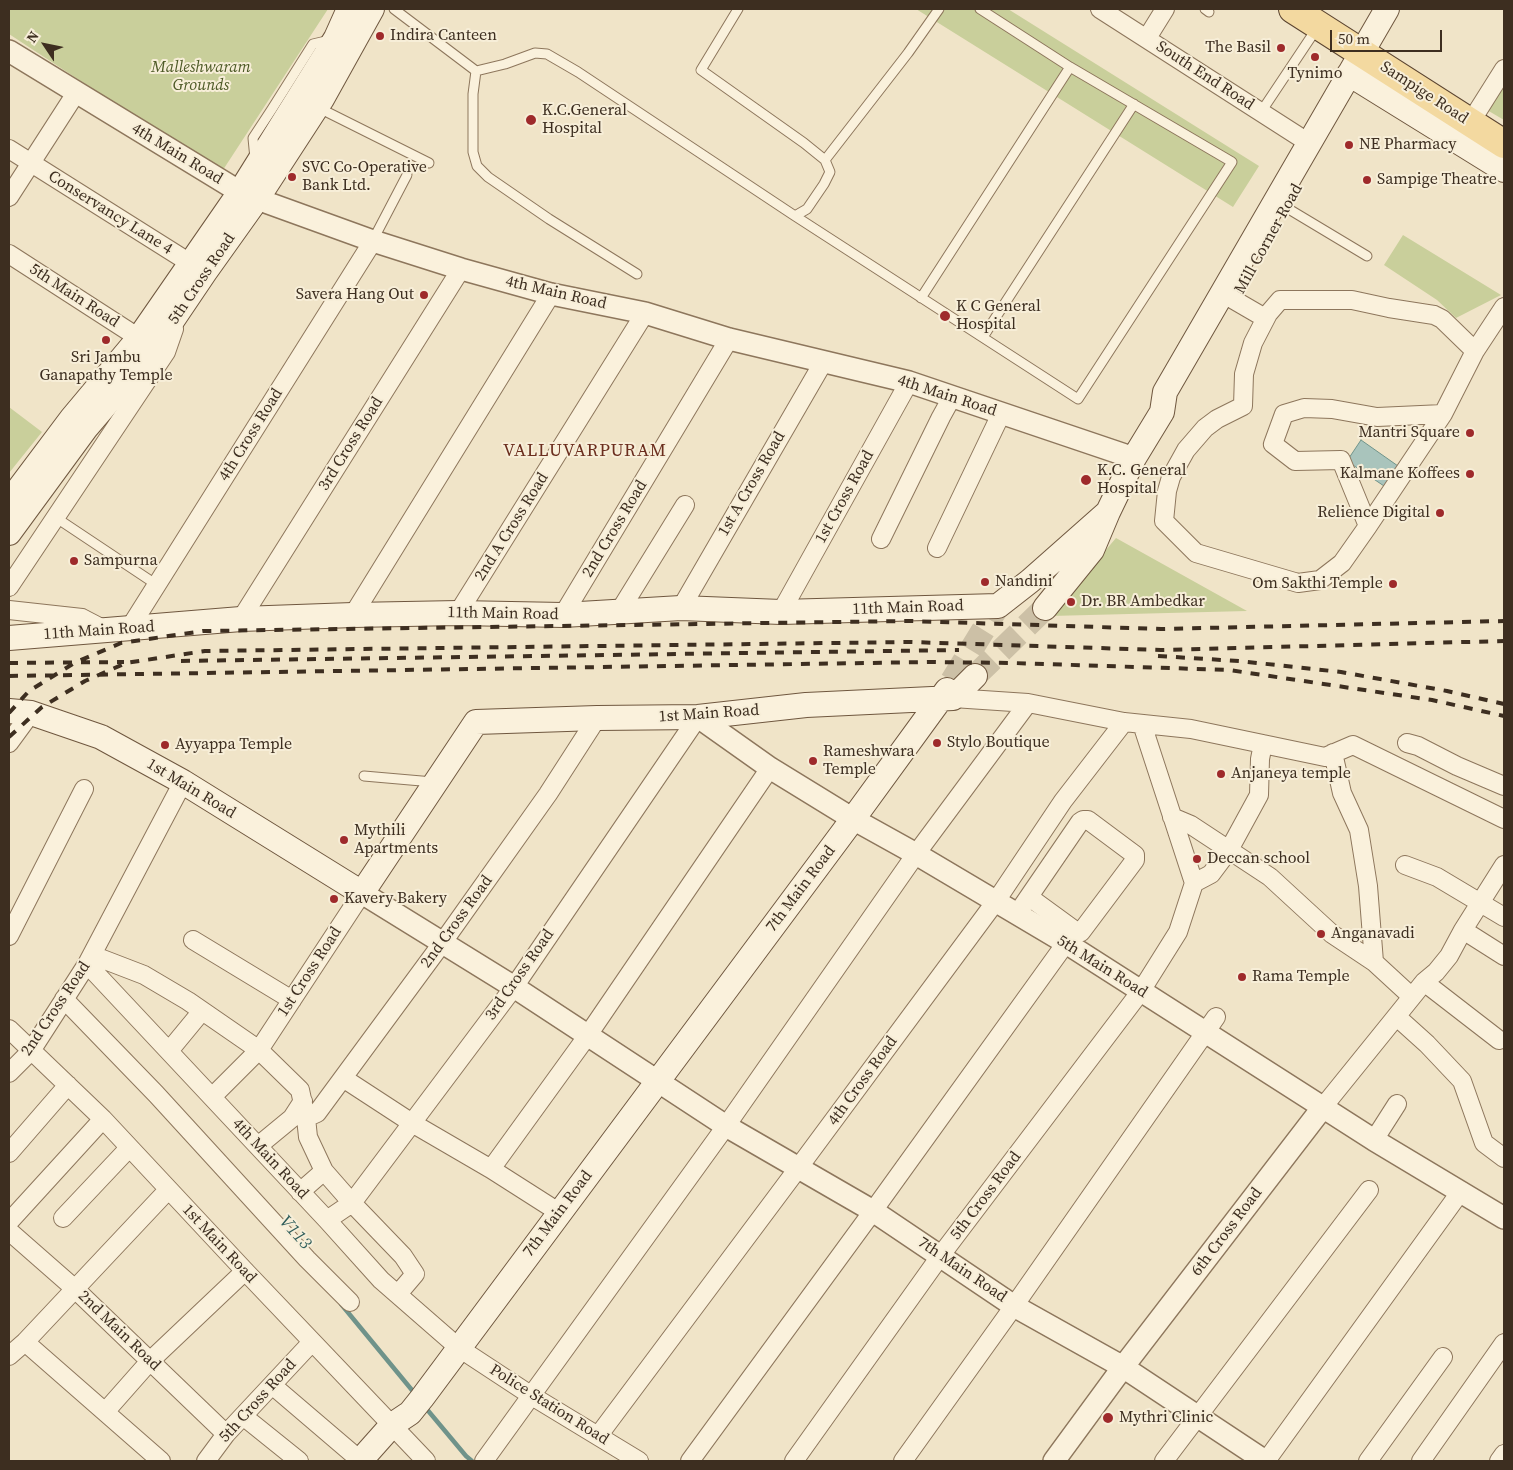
<!DOCTYPE html>
<style>
body{margin:0}
#map{position:relative;width:1513px;height:1470px;overflow:hidden;background:#f0e4c8;font-family:"Source Serif 4",serif}
canvas{display:block}
.frame{position:absolute;inset:0;border:10px solid #3d2e20;pointer-events:none}
.north{position:absolute;left:20px;top:20px;width:50px;height:50px;-webkit-text-stroke:4px #f7eed8;paint-order:stroke;rotate:304deg;font-size:14px;font-weight:700;line-height:20px;text-align:center;color:#3d2e20}
.north::after{content:'';display:block;margin:auto;width:18px;height:22px;background:#3d2e20;clip-path:polygon(50% 0,100% 100%,50% 72%,0 100%)}
.scale{position:absolute;left:1330px;top:30px;width:112px;height:22px;box-sizing:border-box;border:2px solid #3d2e20;border-top:0;padding-left:6px;font-size:15px;line-height:18px;white-space:nowrap;color:#3d2e20;-webkit-text-stroke:4px #f7eed8;paint-order:stroke}
</style>
<div id="map">
<canvas width="1513" height="1470"></canvas>
<div class="frame"></div>
<div class="north">N</div>
<div class="scale">50 m</div>
</div>
<script>
const ctx = document.querySelector('canvas').getContext('2d');
ctx.lineJoin = 'round';
function fill(path, color) { ctx.fillStyle = color; ctx.fill(path, 'evenodd'); }
const toPath = rows => new Path2D(rows.map(r => 'M' + r).join(''));
function strokePath(path, color, width, dash) { ctx.strokeStyle = color; ctx.lineWidth = width; ctx.lineCap = dash ? 'butt' : 'round'; ctx.setLineDash(dash || []); ctx.stroke(path); }
function drawText(font, color, halo, rows, align = 'center') {
  ctx.font = font + ' "Source Serif 4",serif'; ctx.lineWidth = 4; ctx.setLineDash([]); ctx.textBaseline = 'middle'; ctx.strokeStyle = halo; ctx.fillStyle = color; for (const [text, x, y, turn = 0] of rows) {
    ctx.save(); ctx.translate(x, y); ctx.rotate((+turn || 0) * Math.PI / 180); ctx.textAlign = isNaN(turn) ? turn : align; if (halo) ctx.strokeText(text, 0, 0); ctx.fillText(text, 0, 0); ctx.restore();
  }
}
const green = toPath([
 [9,9,328,9,221,173,9,34],
 [916,9,1008,9,1259,166,1233,207],
 [1504,82,1504,120,1487,110],
 [1403,235,1501,295,1456,318,1437,300,1384,265],
 [9,407,42,432,9,473],
 [1116,538,1247,611,1050,616]
]);
const water = toPath([
 [1361,440,1398,466,1384,486,1347,461,1361,440]
]);
const stream = toPath([
 [341,1304,416,1395],
 [425,1407,466,1456,472,1461]
]);
const secondaryTunnel = toPath([
 [975,676,1045,608],
 [952,681,998,606]
]);
const service = toPath([
 [394,9,476,71,473,94,473,152,477,166,488,177,549,219,637,274],
 [1205,9,1209,12],
 [476,71,505,64,535,53,547,54,578,72,795,216,807,209,824,184,830,172,825,160,804,143,701,70,738,9],
 [1265,106,1317,28],
 [317,107,429,163],
 [255,159,253,138,272,109,313,44,330,40],
 [825,160,908,53,939,9],
 [1277,202,1367,256],
 [795,216,1078,399,1232,162,1070,67,980,9],
 [373,240,407,175],
 [921,298,1070,67],
 [983,337,1134,104],
 [55,517,157,585],
 [364,776,433,782]
]);
const minor = toPath([
 [1100,9,1309,143],
 [1147,38,1165,9],
 [1470,123,1504,69],
 [9,149,190,263],
 [9,197,76,93],
 [9,254,139,338],
 [1222,293,1265,318],
 [1475,351,1442,319,1434,315,1389,308,1352,300,1280,300,1268,314,1253,343,1244,374,1243,406,1217,419,1205,428,1186,450,1171,477,1167,491,1164,521,1196,553,1298,583,1320,580,1342,563,1368,526,1443,414,1475,351,1504,307],
 [1368,526,1341,460,1295,461,1273,444,1284,414,1304,408,1332,409,1377,417,1443,414],
 [881,539,941,417,952,397],
 [937,548,1001,414],
 [9,587,166,352,174,329],
 [681,608,824,361],
 [9,610,82,618,107,631],
 [619,612,685,505],
 [781,612,909,382],
 [458,613,645,313],
 [353,615,551,294],
 [563,615,729,339],
 [241,619,461,269],
 [129,629,373,241],
 [953,698,1028,703,1124,722,1191,729,1325,757,1353,745,1504,819],
 [9,743,31,713],
 [1407,743,1418,746,1457,766,1504,786],
 [1333,753,1342,793,1359,830,1368,886,1374,962],
 [1172,817,1191,825,1270,877,1332,934,1374,962,1412,997],
 [1405,865,1437,877,1504,917],
 [1194,883,1211,874,1229,850,1259,795,1260,759,1263,744],
 [1017,914,1080,822,1083,820,1088,820,1135,855,1135,860,1081,932,1077,932,1029,897],
 [1463,930,1504,865],
 [9,936,84,789],
 [193,940,292,1000],
 [92,955,144,975,188,1001,259,1050,300,1090,306,1118,308,1137,324,1171,352,1203,403,1256,415,1274,398,1294],
 [87,964,327,1220,381,1280,459,1348,532,1396,639,1461],
 [1424,982,1499,1040],
 [64,999,156,1094,307,1259,350,1302],
 [1397,1017,1427,1044,1462,1081,1484,1143,1504,1158],
 [9,1029,103,1119,245,1271,426,1461],
 [169,1051,202,1011],
 [9,1073,31,1051,87,964,183,782],
 [343,1078,412,1123,491,1169,560,1213],
 [212,1097,259,1050,362,893],
 [1323,1107,1424,982,1436,972,1449,956,1463,930,1504,956],
 [306,1118,317,1113,443,942,548,794,597,718],
 [1374,1140,1397,1104],
 [258,1146,292,1118,303,1101],
 [9,1153,68,1085],
 [491,1169,588,1035,770,768],
 [300,1192,324,1171],
 [63,1218,129,1148],
 [327,1220,352,1203,514,987,698,717],
 [9,1222,103,1119],
 [9,1231,74,1288,226,1434],
 [25,1342,161,1461],
 [9,1356,25,1342,168,1190],
 [272,1385,361,1461],
 [105,1412,150,1361,245,1271],
 [243,1416,299,1461],
 [598,1436,799,1167,996,901,1063,801,1124,722],
 [206,1461,226,1434,312,1342],
 [484,1461,726,1126,916,854,1028,703],
 [690,1461,873,1211,1066,943],
 [794,1461,941,1255,1141,991,1178,932,1194,883,1142,724],
 [903,1461,1014,1306,1216,1017],
 [1164,1461,1369,1190],
 [1266,1461,1461,1191],
 [1368,1461,1443,1357],
 [1421,1461,1504,1343],
 [1499,1461,1504,1454]
]);
const tertiary = toPath([
 [9,51,240,192,257,199,373,241,461,269,551,294,645,313,729,339,909,382,1134,458],
 [698,717,770,768,853,819,916,854,1066,943,1374,1140,1504,1218],
 [362,893,514,987,726,1126,873,1211,1014,1306,1123,1367,1265,1461],
 [1054,1461,1123,1367,1323,1107]
]);
const secondary = toPath([
 [1349,74,1504,170],
 [9,502,72,418,139,338,240,192,336,38,349,9],
 [9,533,86,428,151,352,205,272,257,199,322,99,372,9],
 [1045,608,1092,550,1108,512,1134,458,1162,412,1165,392,1387,9],
 [9,638,241,619,353,615,458,613,563,615,681,608,781,612,998,606,1030,581,1108,512],
 [9,711,31,713,101,737,183,782,362,893,476,722,597,718,698,717,806,705,953,698,975,676],
 [360,1461,392,1425,410,1413,422,1398,853,819,947,690]
]);
const primary = toPath([
 [1293,9,1504,144]
]);
const rail = toPath([
 [1158,656,1239,661,1341,672,1447,691,1504,704],
 [181,661,959,650],
 [9,663,124,662],
 [9,676,932,662,1013,663,1229,670,1432,700,1504,716],
 [9,713,29,691,76,662,121,643,203,631,910,621,1161,629,1504,621],
 [9,737,42,707,85,681,126,663,205,651,910,642,1161,650,1504,641]
]);
const markers = [
 [380,36,5,"#9e2a2b"],
 [1281,48,5,"#9e2a2b"],
 [1315,57,5,"#9e2a2b"],
 [531,120,6,"#9e2a2b"],
 [1349,145,5,"#9e2a2b"],
 [292,177,5,"#9e2a2b"],
 [1367,180,5,"#9e2a2b"],
 [424,295,5,"#9e2a2b"],
 [945,316,6,"#9e2a2b"],
 [106,340,5,"#9e2a2b"],
 [1470,433,5,"#9e2a2b"],
 [1470,474,5,"#9e2a2b"],
 [1086,480,6,"#9e2a2b"],
 [1440,513,5,"#9e2a2b"],
 [74,561,5,"#9e2a2b"],
 [985,582,5,"#9e2a2b"],
 [1393,584,5,"#9e2a2b"],
 [1071,602,5,"#9e2a2b"],
 [937,743,5,"#9e2a2b"],
 [165,745,5,"#9e2a2b"],
 [813,761,5,"#9e2a2b"],
 [1221,774,5,"#9e2a2b"],
 [344,840,5,"#9e2a2b"],
 [1197,859,5,"#9e2a2b"],
 [334,899,5,"#9e2a2b"],
 [1321,934,5,"#9e2a2b"],
 [1242,977,5,"#9e2a2b"],
 [1108,1418,6,"#9e2a2b"]
];
const poiNames = [
 ["Indira Canteen",390,36],
 ["The Basil",1271,48,"right"],
 ["Tynimo",1315,74,"center"],
 ["K.C.General",542,111],
 ["Hospital",542,129],
 ["NE Pharmacy",1359,145],
 ["SVC Co-Operative",302,168],
 ["Bank Ltd.",302,186],
 ["Sampige Theatre",1377,180],
 ["Savera Hang Out",414,295,"right"],
 ["K C General",956,307],
 ["Hospital",956,325],
 ["Sri Jambu",106,358,"center"],
 ["Ganapathy Temple",106,376,"center"],
 ["Mantri Square",1460,433,"right"],
 ["K.C. General",1097,471],
 ["Hospital",1097,489],
 ["Kalmane Koffees",1460,474,"right"],
 ["Relience Digital",1430,513,"right"],
 ["Sampurna",84,561],
 ["Nandini",995,582],
 ["Om Sakthi Temple",1383,584,"right"],
 ["Dr. BR Ambedkar",1081,602],
 ["Stylo Boutique",947,743],
 ["Ayyappa Temple",175,745],
 ["Rameshwara",823,752],
 ["Temple",823,770],
 ["Anjaneya temple",1231,774],
 ["Mythili",354,831],
 ["Apartments",354,849],
 ["Deccan school",1207,859],
 ["Kavery Bakery",344,899],
 ["Anganavadi",1331,934],
 ["Rama Temple",1252,977],
 ["Mythri Clinic",1119,1418]
];
const parkNames = [
 ["Malleshwaram",201,68],
 ["Grounds",201,86]
];
const streetNames = [
 ["South End Road",1205,76,33],
 ["Sampige Road",1424,93,33],
 ["4th Main Road",177,154,31],
 ["Conservancy Lane 4",110,213,32],
 ["Mill Corner Road",1269,239,-61],
 ["5th Cross Road",202,279,-56],
 ["4th Main Road",556,293,13],
 ["5th Main Road",74,296,33],
 ["4th Main Road",947,396,18],
 ["4th Cross Road",251,435,-58],
 ["3rd Cross Road",351,444,-58],
 ["1st A Cross Road",752,484,-60],
 ["1st Cross Road",845,497,-61],
 ["2nd A Cross Road",512,527,-58],
 ["2nd Cross Road",615,529,-59],
 ["11th Main Road",908,608,-2],
 ["11th Main Road",503,614,1],
 ["11th Main Road",99,631,-4],
 ["1st Main Road",709,714,-4],
 ["1st Main Road",191,789,31],
 ["7th Main Road",801,889,-53],
 ["2nd Cross Road",457,922,-54],
 ["5th Main Road",1102,967,32],
 ["1st Cross Road",310,972,-57],
 ["3rd Cross Road",520,975,-55],
 ["2nd Cross Road",56,1009,-56],
 ["4th Cross Road",863,1081,-54],
 ["4th Main Road",270,1159,47],
 ["5th Cross Road",986,1196,-53],
 ["7th Main Road",558,1214,-53],
 ["6th Cross Road",1227,1232,-53],
 ["1st Main Road",219,1244,47],
 ["7th Main Road",962,1270,34],
 ["2nd Main Road",119,1331,44],
 ["5th Cross Road",258,1401,-48],
 ["Police Station Road",549,1405,32]
];
const neighbourhoodNames = [
 ["VALLUVARPURAM",585,451]
];
const waterNames = [
 ["V113",295,1233,48]
];
fill(green, '#c9cf9b');
fill(water, '#a9c4bc');
strokePath(water, '#6f938a', 1);
strokePath(stream, '#6f938a', 4.5);
strokePath(secondaryTunnel, '#ccc0a6', 24, [24, 12]);
strokePath(service, '#8d765c', 11);
strokePath(minor, '#8d765c', 20);
strokePath(tertiary, '#8d765c', 24);
strokePath(secondary, '#6f573f', 26);
strokePath(primary, '#5b4430', 30);
strokePath(service, '#faf1dc', 9);
strokePath(minor, '#faf1dc', 18);
strokePath(tertiary, '#faf1dc', 21);
strokePath(secondary, '#faf1dc', 24);
strokePath(primary, '#f3d9a0', 28);
strokePath(rail, '#3d2e20', 4, [9, 9]);
for (const [x, y, r, color] of markers) { const dot = new Path2D(); dot.arc(x, y, r, 0, 2 * Math.PI); ctx.fillStyle = color; ctx.fill(dot); strokePath(dot, '#f7eed8', 2); }
drawText('16px', '#3d2e20', '#f7eed8', poiNames, 'left');
drawText('italic 16px', '#4d5a26', '#f7eed8', parkNames);
drawText('16px', '#3d2e20', '#f7eed8', streetNames);
ctx.letterSpacing = '1px';
drawText('18px', '#6b2e1e', '#f7eed8', neighbourhoodNames);
ctx.letterSpacing = '0px';
drawText('italic 18px', '#2f5d5a', '#f7eed8', waterNames);
</script>
